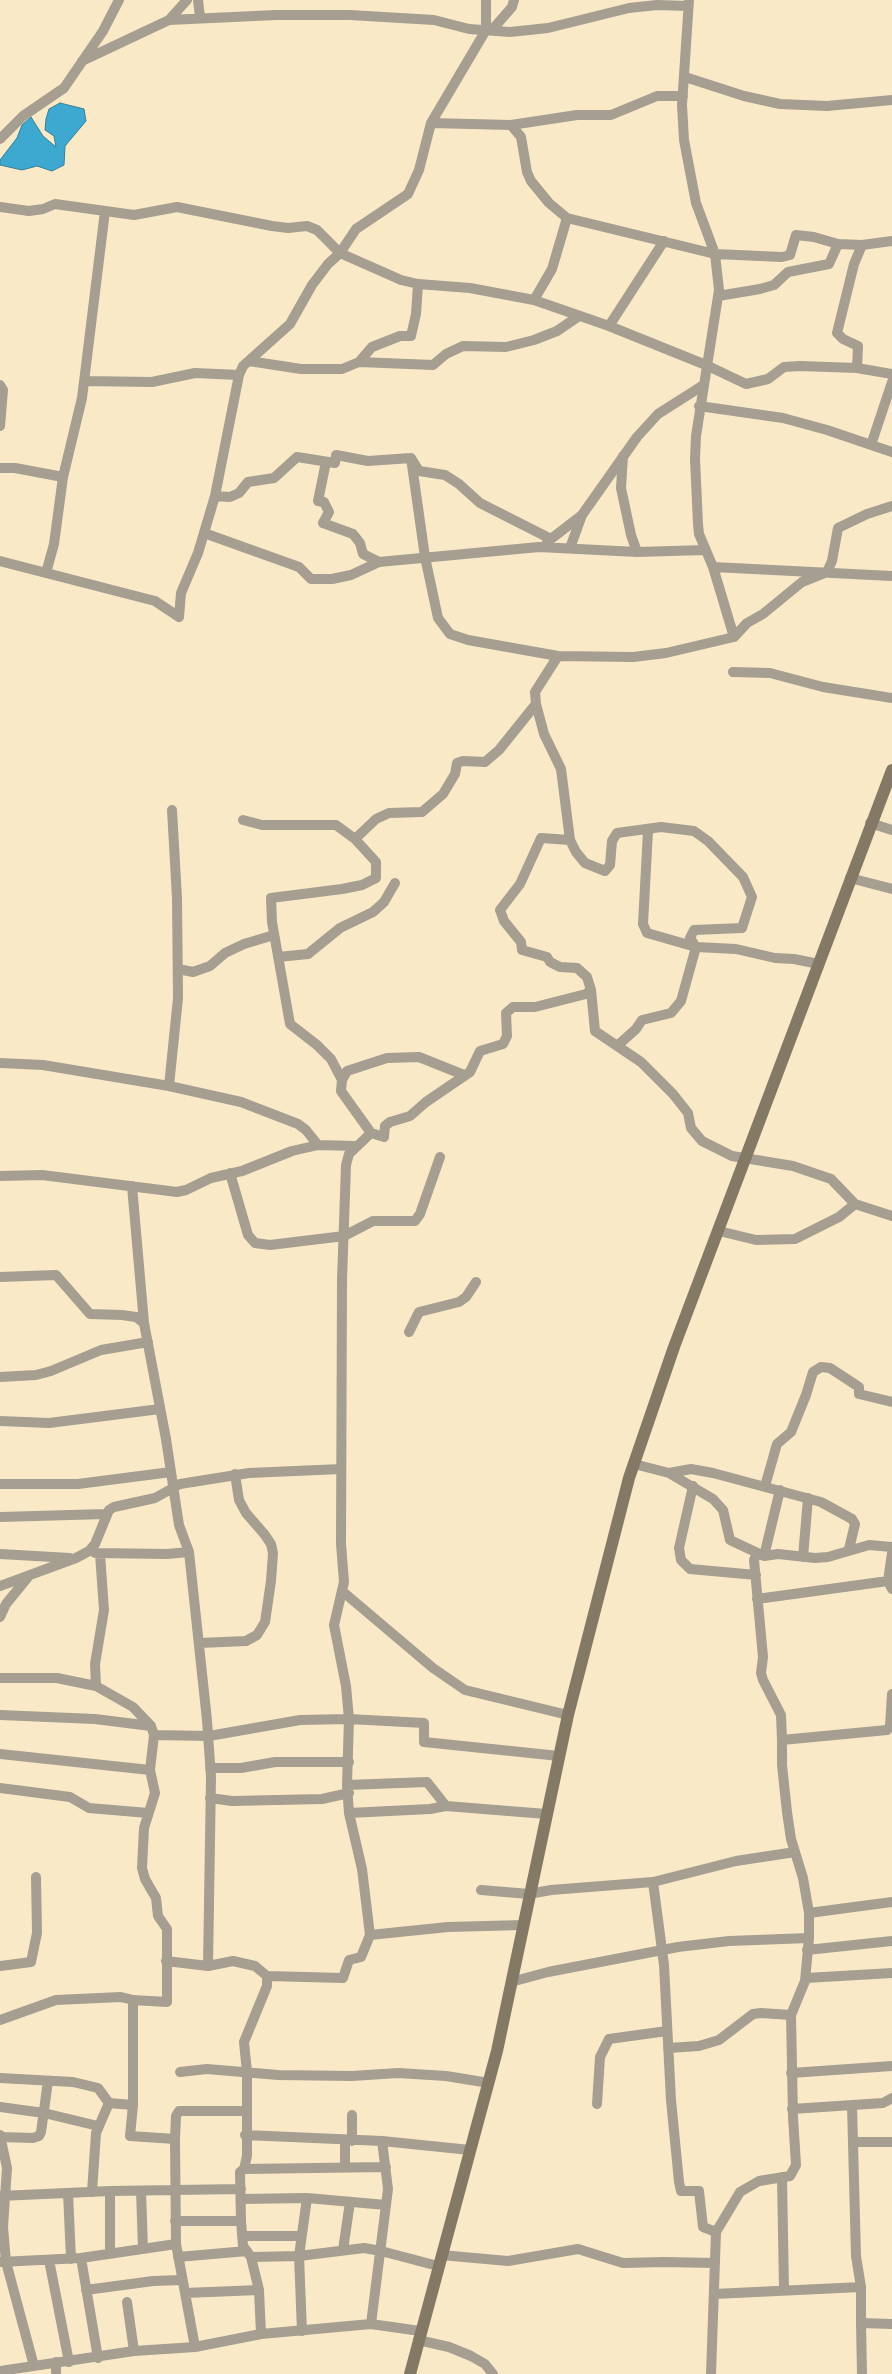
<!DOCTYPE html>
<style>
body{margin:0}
canvas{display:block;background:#fae9c7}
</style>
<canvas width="892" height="2374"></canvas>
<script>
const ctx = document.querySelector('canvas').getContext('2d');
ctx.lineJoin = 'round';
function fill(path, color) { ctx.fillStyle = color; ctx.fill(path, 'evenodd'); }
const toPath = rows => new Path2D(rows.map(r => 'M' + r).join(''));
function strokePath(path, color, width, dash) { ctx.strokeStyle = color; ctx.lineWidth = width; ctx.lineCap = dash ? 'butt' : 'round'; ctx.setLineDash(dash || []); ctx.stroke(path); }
const water = toPath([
 [60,103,84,109,86,121,65,146,64,165,52,171,37,166,22,170,0,165,0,160,17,138,22,125,31,117,43,136,56,147,54,136,45,130,46,119,49,109,60,103]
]);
const street = toPath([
 [198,0,200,17],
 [689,0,682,105,684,140,696,203,715,254,719,290,696,436,695,459,698,524,699,534,713,567,734,637],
 [169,20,187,0],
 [492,30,512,7,514,0],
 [82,61,169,20,276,15,350,15,434,20,469,29,510,32,548,28,629,8,657,5,688,6],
 [685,77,744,96,780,104,827,106,892,100],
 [431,123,511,125,521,137,527,172,531,181,549,203,567,218,715,254,782,257,790,255,796,235,814,237,838,244,862,245,892,241],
 [511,125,577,115,611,115,657,96,683,96],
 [0,139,23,116,64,88,103,31,119,0],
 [0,207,29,211,43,209,55,204,134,215,177,207,272,226,288,228,307,226,317,230,340,253,401,280,418,284,470,288,534,300,609,326,706,365,746,384,768,379,784,367,800,366,857,368,892,374],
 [718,296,760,289,774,285,788,272,829,264,838,244],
 [534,300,552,269,567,218],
 [609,326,664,241],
 [249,361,301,369,342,369,359,362,433,365,446,354,463,346,506,347,534,340,557,331,579,316],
 [359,362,372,347,400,336,411,336,416,314,418,284],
 [857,368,858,346,843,339,837,333,854,264,862,245],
 [84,381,152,382,195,373,239,375],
 [0,385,3,390,0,426],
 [699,406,783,418,827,430,892,452],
 [871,445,892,382],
 [623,456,621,488,631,535,637,552],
 [411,458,425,557,438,618,450,634,468,640,558,656,633,657,666,653,734,637,747,623,763,614,802,582,827,572,832,561,838,528,867,514,892,506],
 [326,462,318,501,324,502,329,512,323,523,353,534,360,543,363,554,379,562],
 [0,468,15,468,63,477],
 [215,496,230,497,239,493,248,482,274,478,297,457,335,463,336,455,368,461,411,458,419,471,445,475,459,484,480,503,551,539],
 [204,533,299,567,311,579,332,579,351,575,379,562,539,547,637,552,705,550],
 [547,542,582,515],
 [570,548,582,515,637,437,658,414,702,386],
 [0,561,155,601,179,617,181,593,198,553,215,496,239,375,243,366,290,324,312,285,328,264,340,253,356,229,408,194,419,170,431,123,486,30,486,0],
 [713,567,892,576],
 [46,573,54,544,63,477,82,398,105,211],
 [558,656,535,692,536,704,544,734,561,769,570,840,576,852,585,863,605,871,610,865,612,841,617,833,661,827,694,831,708,841,743,877,752,897,742,928,694,930,690,938,696,947,681,1001,671,1013,642,1020,636,1029,617,1046],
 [733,672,770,673,823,687,892,698],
 [243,820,262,825,336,825,355,839,376,862,376,878,362,885,342,889,271,898,272,922,290,1024,317,1045,331,1059,342,1080],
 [870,823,892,830],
 [648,831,643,924,647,933,696,947,736,949,775,958,794,959,819,964],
 [355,839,376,819,389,813,422,812,443,794,455,774,457,763,463,761,485,762,499,750,536,704],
 [570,840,541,838,520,884,500,910,504,921,521,942,522,950,547,957,550,962,560,967,577,968,587,977,591,990,595,1031,641,1062,673,1094,688,1113,691,1128,702,1141,732,1156,793,1166,831,1179,855,1204,892,1216],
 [850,878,892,889],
 [278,957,308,954,340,928,373,912,384,902,395,883],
 [178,969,193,972,210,966,225,953,244,944,274,935],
 [0,1063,43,1065,169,1086,241,1102,298,1124,306,1130,318,1145],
 [464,1075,419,1057,387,1058,347,1071,342,1080,341,1091,371,1133,384,1137,385,1126,390,1122,410,1116,426,1102,470,1072,480,1051,503,1044,507,1036,506,1013,513,1007,535,1007,586,994,591,990],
 [169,1086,178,998,177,898,172,810],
 [230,1173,248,1235,255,1243,270,1245,344,1236,373,1221,415,1221,420,1214,440,1157],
 [0,1176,42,1175,177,1192,186,1190,211,1178,242,1171,292,1151,318,1145,355,1146],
 [132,1186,144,1323,166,1439,179,1525,189,1552,207,1720,211,1777,208,1966],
 [719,1231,756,1240,795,1239,839,1217,855,1204],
 [0,1277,56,1275,90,1314,122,1315,136,1317,144,1323],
 [409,1332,419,1312,459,1302,466,1297,476,1282],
 [0,1377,36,1375,51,1371,101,1350,148,1342],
 [0,1421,49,1423,160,1409],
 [634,1464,669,1473,713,1499,723,1510,730,1540,764,1556,778,1554,815,1558,828,1557,869,1545,892,1547],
 [669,1473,691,1469,713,1473,821,1502,852,1519,855,1524,849,1549],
 [0,1484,78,1484,171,1472],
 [693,1486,679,1548,681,1560,690,1569,756,1575],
 [765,1486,777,1444,791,1432,806,1395,813,1372,821,1367,830,1368,859,1387,859,1394,892,1402],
 [0,1517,106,1514],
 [95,1553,167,1554,189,1552],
 [757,1553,754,1560,763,1657,761,1673,763,1680,781,1715,782,1740],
 [892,1553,888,1581,892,1589],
 [0,1554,70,1558],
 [764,1556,780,1490],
 [803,1557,808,1498],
 [0,1586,76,1558,89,1551,95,1544,109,1510,114,1507,155,1498,180,1484,249,1473,341,1469],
 [342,1591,433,1668,465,1690,568,1715],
 [757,1599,888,1581],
 [0,1617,6,1604,28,1577],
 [200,1643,246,1641,257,1635,265,1622,271,1581,273,1553,271,1544,265,1535,246,1513,239,1500,235,1474],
 [0,1678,57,1678,96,1686,133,1707,151,1726,154,1735,150,1770,155,1793,144,1828,142,1868,145,1879,156,1898,158,1916,167,1929,167,2002,133,2000],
 [96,1686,95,1664,104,1610,100,1554],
 [0,1715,95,1719,151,1726],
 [154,1735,209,1736,300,1720,349,1719,424,1723,424,1742,559,1756],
 [0,1754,150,1770],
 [210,1768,241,1768,275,1762,349,1762],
 [347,1785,427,1782,446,1806,546,1814],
 [0,1788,70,1797,89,1808,148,1813],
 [210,1798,232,1801,322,1799,349,1793],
 [349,1813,430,1809,446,1806],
 [481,1890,529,1894,551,1890,653,1882],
 [809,1913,892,1902],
 [370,1935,362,1869,349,1813,347,1785,349,1719,346,1686,334,1625,344,1582,341,1544,342,1280,346,1165,349,1154,371,1133],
 [809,1938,809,1913,803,1878,791,1839,787,1812,782,1765,782,1740,887,1730,890,1726,892,1694],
 [807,1950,892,1941],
 [166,1961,208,1966,233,1961,255,1966,267,1976,343,1978,349,1960,361,1957,370,1935,448,1927,523,1925],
 [0,1966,31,1962,37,1933,36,1877],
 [806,1978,892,1973],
 [511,1982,548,1972,678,1947,729,1941,809,1938,805,1981,791,2015,793,2117,796,2165,790,2176,759,2181,740,2192,716,2232,711,2374],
 [0,2020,56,2000,121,1997,133,2000,133,2105],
 [668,2048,699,2046,719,2040,753,2014,761,2013,791,2015],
 [180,2072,207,2069,278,2075,352,2076,398,2073,446,2076,489,2083],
 [791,2073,892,2066],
 [0,2078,73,2082,98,2088,109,2103,133,2105,130,2136,175,2139,176,2116,179,2111,247,2111,247,2156,244,2169,240,2172,241,2221,243,2246,251,2257,259,2290,261,2334],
 [597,2104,600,2057,609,2039,667,2031],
 [852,2105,856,2256,861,2287,861,2323],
 [0,2107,44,2113,98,2126],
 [792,2109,883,2103,892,2098],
 [247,2111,247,2072,244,2042,267,1986,267,1976],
 [0,2135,7,2168,3,2227,6,2262,34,2366],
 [245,2135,382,2141,470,2150],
 [0,2137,33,2138,39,2136,41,2132,48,2081],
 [175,2139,176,2244,195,2347],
 [352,2141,352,2115],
 [853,2142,892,2142],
 [345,2167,345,2140],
 [244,2169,386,2167],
 [782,2177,784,2290],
 [110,2191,110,2253],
 [141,2191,143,2249],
 [92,2192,96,2133,109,2103],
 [68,2193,71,2259],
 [0,2196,110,2191,241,2189],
 [241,2199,307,2198,386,2205],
 [175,2221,241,2221],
 [716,2232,703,2227,699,2191,681,2191,679,2182,671,2100,664,1965,653,1882,736,1861,795,1852],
 [243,2236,301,2236],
 [343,2250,350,2202],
 [441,2255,508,2261,578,2249,623,2263,664,2262,715,2263],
 [178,2257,247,2251],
 [251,2257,299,2256,364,2248,381,2251,438,2266],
 [81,2258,98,2358],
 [49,2260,69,2362],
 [0,2262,81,2258,176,2244],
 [86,2290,153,2281,182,2280],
 [185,2293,259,2290],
 [714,2294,861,2287],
 [127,2302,134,2351],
 [371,2324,388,2189,382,2141],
 [302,2331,299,2256,307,2198],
 [418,2340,449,2347,471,2356,485,2364,493,2374],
 [56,2362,56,2374],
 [0,2371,134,2351,195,2347,261,2334,371,2324,420,2331],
 [862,2374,861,2323,892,2324]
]);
const secondary = toPath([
 [410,2374,497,2051,568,1715,629,1478,674,1347,892,770]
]);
fill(water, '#3da9d1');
strokePath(water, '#367f98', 1);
strokePath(street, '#a69e90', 10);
strokePath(secondary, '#847965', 12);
</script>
